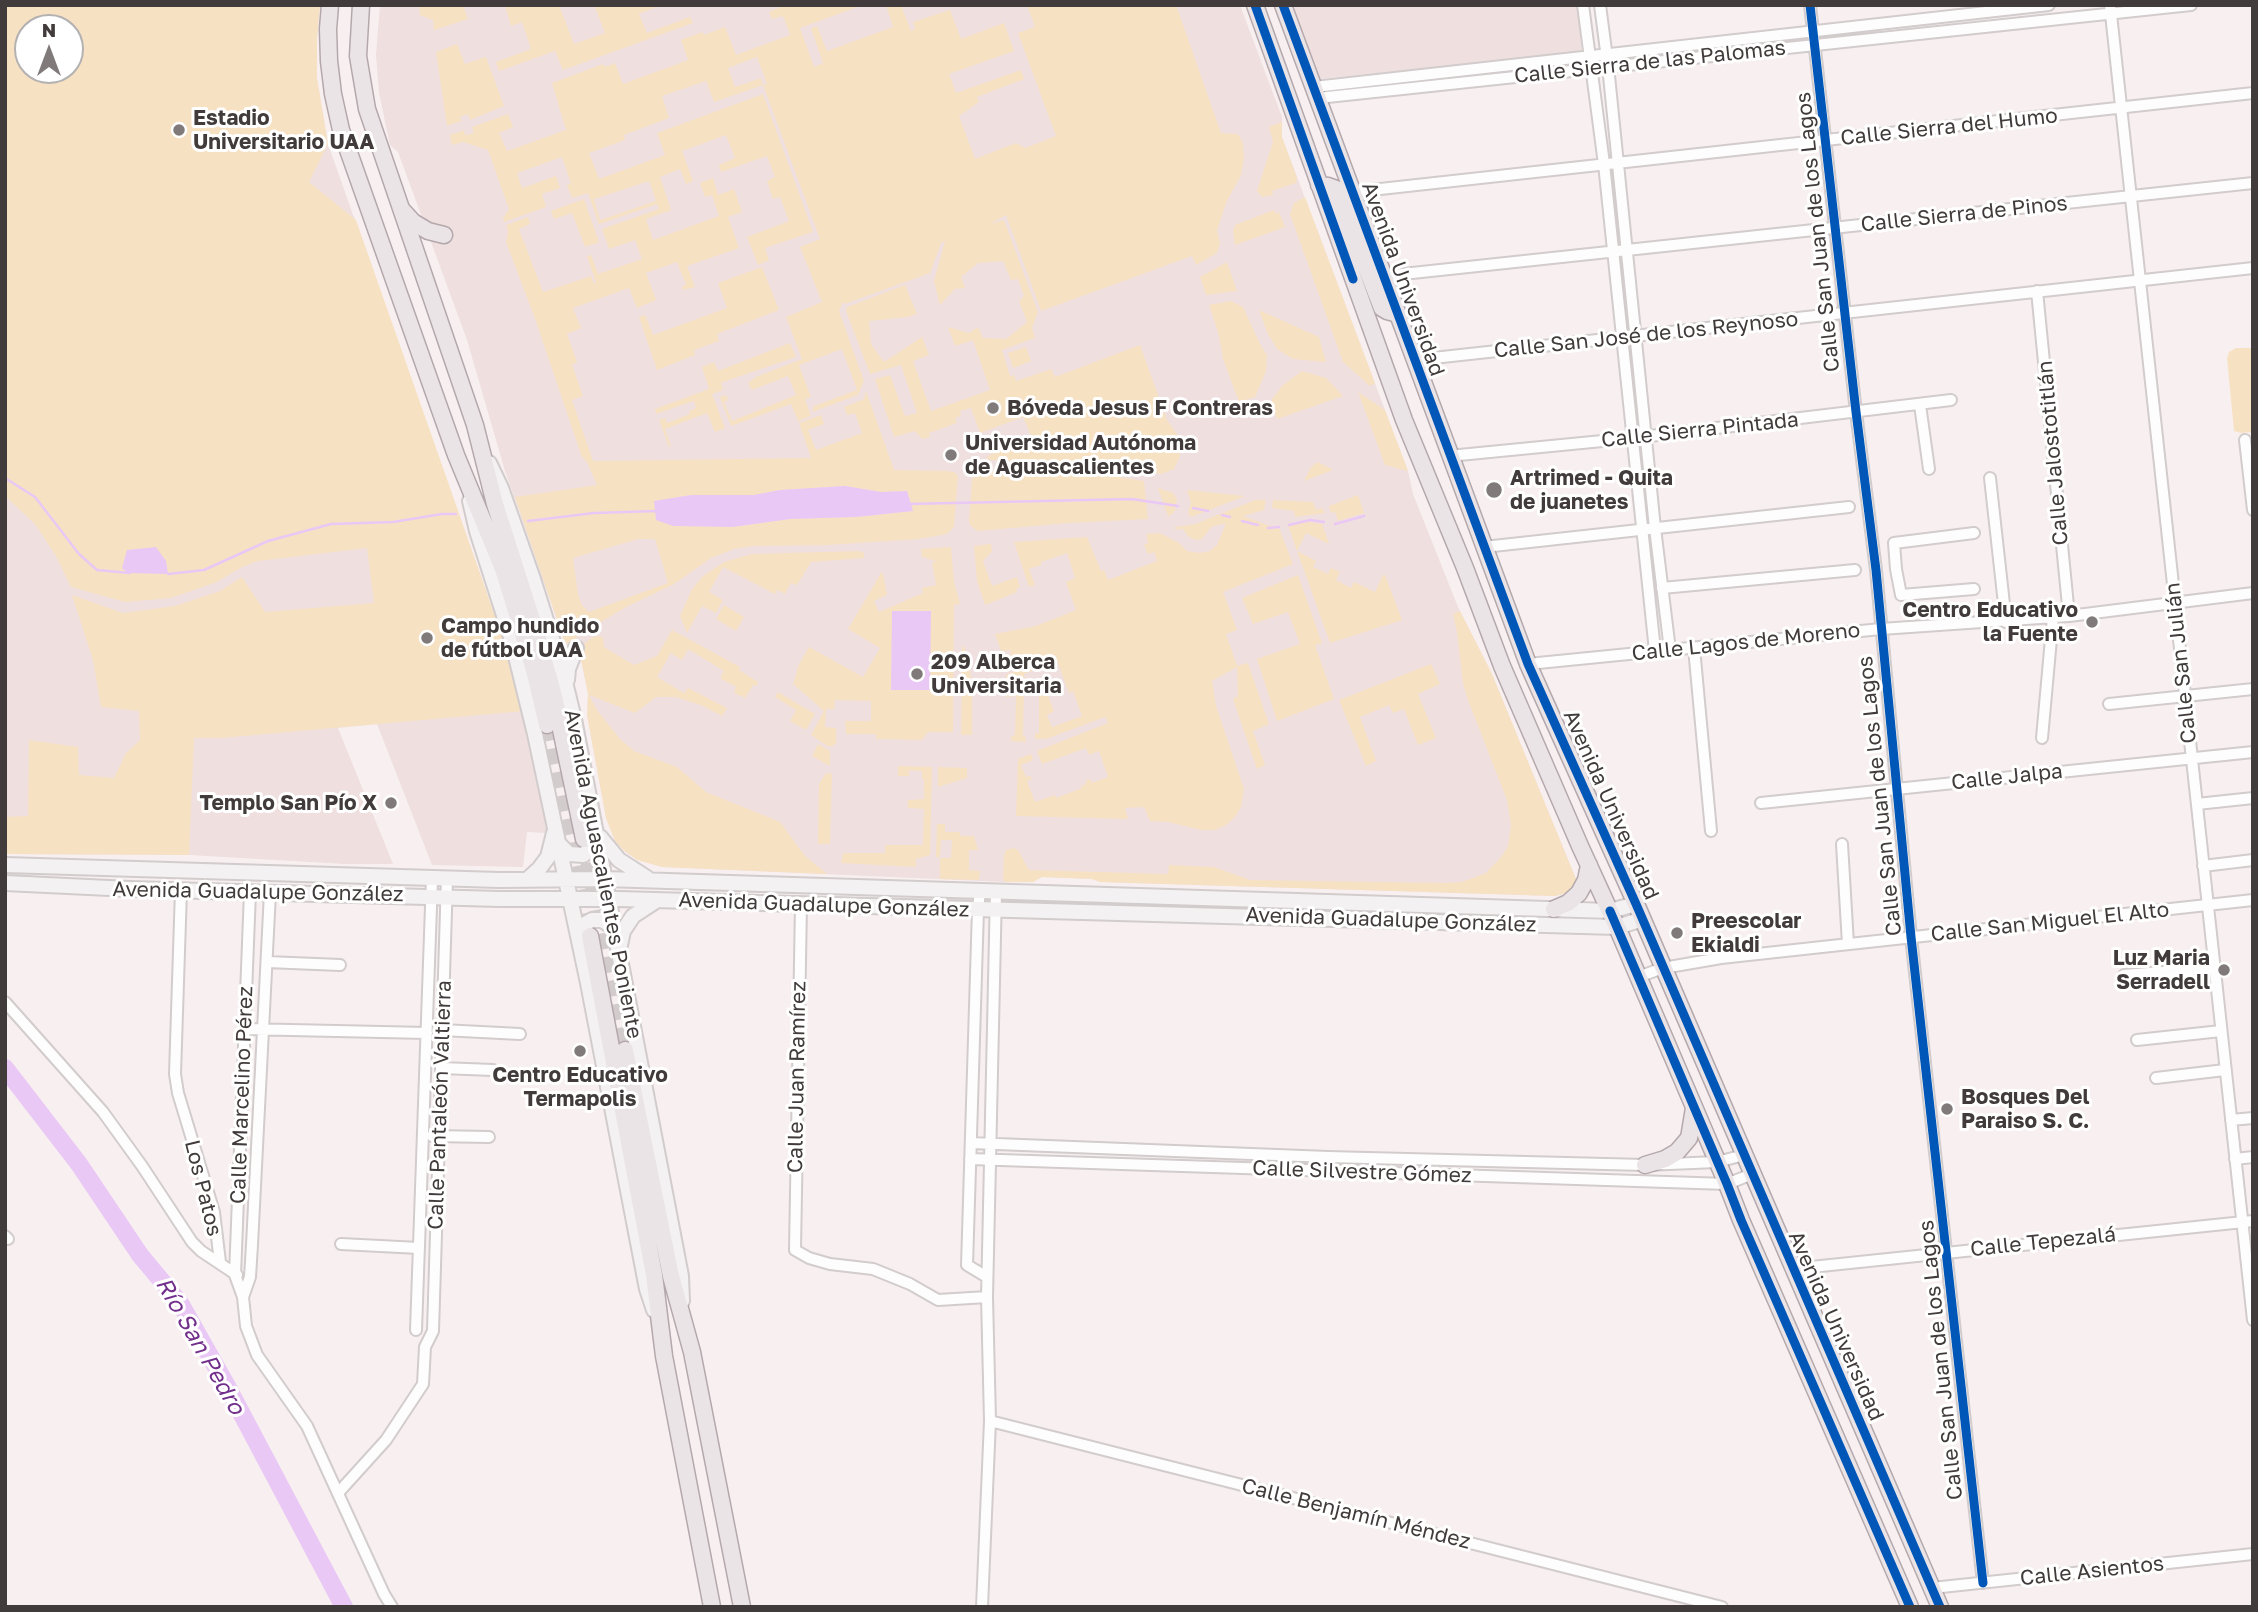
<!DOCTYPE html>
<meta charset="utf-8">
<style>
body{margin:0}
#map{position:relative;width:2258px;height:1612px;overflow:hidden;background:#f8f0f0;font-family:"Golos Text",sans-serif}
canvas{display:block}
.frame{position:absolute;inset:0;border:7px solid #413b3b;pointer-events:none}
.north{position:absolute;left:14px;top:14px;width:70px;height:70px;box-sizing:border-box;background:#fff;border:2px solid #b3b1b1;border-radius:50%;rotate:0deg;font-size:19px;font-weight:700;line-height:28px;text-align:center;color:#413b3b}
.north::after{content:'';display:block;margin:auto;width:24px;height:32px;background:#817a7a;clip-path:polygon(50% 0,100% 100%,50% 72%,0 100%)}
</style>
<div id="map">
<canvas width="2258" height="1612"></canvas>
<div class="frame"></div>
<div class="north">N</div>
</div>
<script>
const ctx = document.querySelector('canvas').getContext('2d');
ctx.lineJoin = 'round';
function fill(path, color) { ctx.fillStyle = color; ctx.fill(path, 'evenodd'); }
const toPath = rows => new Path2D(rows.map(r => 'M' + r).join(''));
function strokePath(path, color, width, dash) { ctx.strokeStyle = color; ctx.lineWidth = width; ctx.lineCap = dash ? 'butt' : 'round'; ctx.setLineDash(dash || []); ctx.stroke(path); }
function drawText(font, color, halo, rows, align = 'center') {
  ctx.font = font + ' "Golos Text",sans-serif'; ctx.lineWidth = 6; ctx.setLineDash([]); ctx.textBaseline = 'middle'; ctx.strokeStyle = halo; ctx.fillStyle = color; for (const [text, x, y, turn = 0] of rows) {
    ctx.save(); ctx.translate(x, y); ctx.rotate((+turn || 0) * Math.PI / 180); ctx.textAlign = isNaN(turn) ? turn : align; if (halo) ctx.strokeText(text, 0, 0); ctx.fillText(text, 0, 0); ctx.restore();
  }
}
const built = toPath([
 [5,5,320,5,317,38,317,78,328,144,502,636,515,661,547,821,546,833,527,832,523,867,432,865,377,724,338,728,393,864,345,864,189,855,5,854],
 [28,28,70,28,70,70,28,70],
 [380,5,1240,5,1282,117,1282,137,1408,471,1413,494,1458,607,1492,674,1576,879,1565,894,1555,896,1100,882,1092,879,1042,877,1033,882,1005,882,662,867,629,855,615,841,606,818,587,715,588,694,581,660,568,651,565,643,505,471,467,340,398,152,390,145,379,93,376,55],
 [1293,5,1577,5,1582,52,1320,79]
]);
const green = toPath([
 [5,5,320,5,317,38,317,78,328,144,309,182,356,220,502,636,515,661,524,711,221,738,194,738,189,855,5,854,5,817,28,816,29,740,78,747,79,775,114,778,126,753,140,740,139,711,101,707,93,660,72,595,123,613,175,606,220,591,242,577,265,612,374,603,367,548,258,561,242,567,217,582,171,598,125,602,71,587,56,556,35,524,5,496],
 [28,28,70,28,70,70,28,70],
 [419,5,463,5,468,19,434,30,433,20,420,15],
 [505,5,559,5,574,44,605,33,594,5,661,5,639,14,647,33,690,17,693,23,563,70,555,51,499,71,496,62,531,49,522,22,511,26],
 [786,5,863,5,800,28,814,67,823,63,811,28,817,26,827,51,893,27,886,5,901,5,911,31,915,29,913,22,950,10,961,39,1004,23,1014,51,949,74,956,93,1021,70,1024,79,977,97,979,102,959,116,975,159,1016,143,1025,148,1056,136,1018,33,1035,27,1027,5,1176,5,1221,133,1238,134,1243,143,1244,159,1241,175,1226,203,1217,231,1220,243,1217,253,1196,265,1192,256,1041,311,1006,215,990,224,1004,220,1038,312,1032,328,1035,338,1002,350,1010,376,1014,375,1016,381,1051,369,1055,377,1140,345,1167,420,1179,437,1180,456,1174,469,1161,474,1099,464,988,460,987,456,1032,438,1023,417,980,433,971,408,960,411,961,416,955,418,957,423,929,433,930,437,922,439,915,431,894,437,875,379,890,375,905,416,917,413,901,365,870,374,846,311,847,307,905,285,917,314,908,317,869,321,871,344,884,362,922,337,929,355,913,361,931,411,990,390,973,340,955,346,948,327,969,333,978,327,983,338,1006,339,1027,322,1019,301,1024,296,1018,279,1011,280,1003,261,978,263,961,277,965,288,955,289,940,305,934,281,945,241,941,243,930,273,845,304,843,302,839,311,864,381,858,395,812,412,814,406,857,390,842,349,799,365,811,397,805,399,811,416,798,421,791,404,731,426,720,397,726,395,728,400,724,402,732,421,796,395,788,376,752,390,748,383,756,377,802,359,786,317,822,302,800,247,820,239,763,85,714,102,706,81,662,96,669,118,624,135,625,140,589,153,599,179,665,155,657,133,763,94,813,232,765,248,769,260,758,265,747,237,789,221,780,197,773,199,767,181,775,177,767,156,721,172,719,165,735,158,726,135,682,151,693,181,686,184,680,169,660,177,671,210,646,219,653,240,719,216,712,195,705,197,700,183,713,178,718,195,734,189,742,212,728,217,739,248,687,266,695,287,683,290,682,287,686,284,677,262,646,273,656,300,637,308,629,288,573,308,581,328,567,334,577,362,572,365,583,396,572,400,593,461,811,458,799,423,821,415,824,424,808,430,816,450,862,433,855,413,847,415,844,407,864,399,866,391,894,470,948,471,954,472,958,476,954,527,947,534,919,539,828,545,754,546,734,549,711,558,674,584,626,607,601,622,586,628,581,631,572,644,565,643,515,497,597,485,587,462,582,457,534,316,506,242,508,231,506,225,528,217,530,224,519,229,543,292,591,276,594,284,596,283,587,256,591,255,598,274,642,259,635,240,609,249,602,229,659,209,657,204,599,224,588,193,572,198,567,185,571,183,562,157,517,173,522,188,556,176,560,188,542,194,546,207,504,222,503,218,509,209,488,150,463,142,452,145,450,135,464,130,465,135,474,133,472,127,508,114,513,127,499,133,507,151,566,130,552,83,603,64,605,67,615,63,623,84,688,60,681,40,702,32,704,35,725,27,736,55,790,35,783,16,772,19,769,12],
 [757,57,767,84,763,85,761,78,735,87,728,68],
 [649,181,656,201,600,220,594,199],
 [845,486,881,492,907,491,913,511,856,517,790,519,732,527,655,501,691,495,754,495,780,490],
 [638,539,655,539,668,583,589,612,581,604,578,594,573,558],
 [457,44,465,64,486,57,504,106,470,120,468,114,460,117,461,121,447,126,436,52],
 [1282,122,1282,137,1297,178,1296,183,1272,191,1273,195,1262,197,1257,191,1273,142,1269,127],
 [1305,197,1375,383,1370,386,1343,362,1290,214,1294,203],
 [584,199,599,242,585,247,572,213,554,219,551,211],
 [1274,210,1276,214,1279,212,1285,227,1235,245,1233,232,1235,225],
 [1227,262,1237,291,1206,295,1200,277],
 [762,267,779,310,717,334,719,341,694,350,695,355,657,370,639,317,645,315,653,335,727,308,718,283],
 [1231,301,1243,307,1260,344,1267,355,1266,371,1255,397,1239,402,1223,359,1218,332,1209,305],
 [1259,310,1319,337,1326,362,1293,359,1277,349,1267,332],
 [790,343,796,357,723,382,721,383,723,390,712,394,725,428,715,432,707,413,665,429,671,446,669,447,659,420,665,418,667,423,690,414,689,411,696,408,694,401,656,414,655,409,709,389,702,367,714,362,718,371],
 [1026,347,1031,361,1013,368,1008,353],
 [2236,348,2253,348,2253,432,2241,433,2234,431,2227,358,2229,352],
 [1302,371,1326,378,1343,396,1277,419,1271,404,1272,399,1283,385],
 [1358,392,1385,410,1408,471,1385,465],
 [1318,462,1333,470,1304,481,1311,467],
 [980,472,1100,474,1144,481,1148,519,1069,523,977,531,970,525,969,520,972,480,973,476],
 [1158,488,1173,493,1177,499,1175,511,1171,515,1168,516],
 [1187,490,1245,496,1191,517,1188,513,1191,503],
 [1358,495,1364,513,1338,521,1335,512,1331,513,1329,506],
 [1255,500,1266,500,1264,510,1243,516,1273,527,1278,526,1293,564,1223,592,1237,630,1226,634,1237,666,1248,663,1269,724,1253,731,1265,765,1257,769,1233,699,1238,696,1237,667,1212,681,1216,706,1244,789,1241,807,1235,817,1226,825,1215,830,1201,830,1168,822,1150,821,1144,807,1125,808,1128,819,1016,816,1018,759,1031,754,1033,760,1021,765,1026,777,1030,776,1032,779,1027,781,1035,802,1055,795,1056,798,1082,788,1081,786,1086,784,1085,781,1090,779,1092,783,1108,777,1099,751,1089,755,1086,748,1042,764,1037,751,1108,723,1105,717,1046,739,1035,739,1035,733,1039,733,1039,689,1042,689,1042,680,1054,711,1047,715,1052,727,1082,716,1073,691,1069,693,1057,661,1024,674,1025,678,1015,678,1015,689,1024,690,1023,736,1025,736,1026,742,1011,741,1011,737,1015,735,1016,696,1006,697,1006,675,1014,671,1010,650,1001,651,995,634,1036,626,1076,610,1066,582,1075,578,1067,553,1041,562,1041,565,1029,569,1035,585,1029,587,1014,542,1087,537,1101,571,1104,570,1108,580,1157,561,1154,552,1148,554,1144,545,1148,543,1146,534,1160,533,1179,543,1187,551,1200,553,1210,551,1217,545,1226,523,1211,527,1202,539,1196,540,1189,537,1183,529,1175,529,1175,527,1195,524],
 [1273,500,1313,502,1316,510,1322,508,1325,513,1295,517,1294,511,1272,508],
 [1309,522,1322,524,1329,544,1306,533,1297,551,1316,561,1313,567,1328,574,1331,568,1340,572,1336,580,1351,588,1354,582,1375,592,1383,575,1385,575,1402,620,1330,643,1297,551,1288,525],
 [991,544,992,551,983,561,992,586,1017,577,1020,587,1016,589,1017,592,985,605,977,581,974,546],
 [951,547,954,582,960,604,954,605,953,732,928,732,922,740,876,739,876,734,846,734,845,721,871,721,871,701,835,700,834,709,826,709,825,727,836,728,836,744,829,747,811,735,824,711,793,684,799,664,809,647,863,677,880,648,848,629,881,573,883,573,887,595,874,601,879,612,923,593,922,588,936,585,932,563,936,561,922,557,921,549],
 [859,551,864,553,864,558,811,562,797,585,791,583,785,594,777,590,775,594,723,567,709,592,723,600,716,613,702,606,687,633,680,616,692,589,703,576,724,562,752,554],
 [1298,575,1322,643,1316,645,1316,648,1334,699,1277,721,1257,659,1300,644,1288,612,1253,624,1242,598],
 [724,605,744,617,736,631,716,619],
 [1460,611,1492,674,1576,879,1576,885,1572,891,1555,896,1100,882,1092,879,1042,877,1033,882,1005,882,1003,879,1004,855,1006,850,1014,848,1018,850,1029,870,1168,874,1169,865,1214,867,1250,880,1444,883,1462,882,1486,873,1502,856,1508,846,1511,825,1507,800,1469,703,1463,684,1457,632,1453,614],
 [672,630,740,667,739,670,758,682,756,686,753,685,745,698,734,693,736,687,720,678,724,671,688,649,682,660,671,653,657,677,684,693,688,688,727,708,722,716,703,706,676,697,656,697,635,713,589,695,597,710,620,739,634,751,677,767,706,792,780,822,805,856,827,874,662,867,637,860,622,849,615,841,606,818,587,715,588,694,581,659,582,646,590,639,596,636,603,637,604,647,634,665,657,656],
 [964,646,969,662,972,687,972,735,961,735,962,647],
 [1431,664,1440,684,1418,694,1436,738,1418,745,1404,709,1393,713,1389,705,1360,717,1376,761,1366,766,1339,700],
 [778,692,815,714,806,730,790,721,796,710,775,697],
 [818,744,830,751,830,766,812,756],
 [898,766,932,767,930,855,916,859,916,867,841,863,843,853,885,853,885,845,923,845,924,809,908,808,908,800,924,799,924,779,922,779,922,771,909,770,909,776,898,776],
 [938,767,967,768,967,778,938,787],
 [826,773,832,774,830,844,818,844,819,784],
 [937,824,945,824,945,832,960,832,960,836,974,836,978,850,969,850,969,870,980,871,979,880,940,879,940,858,951,858,952,840,941,840,940,857,936,857]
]);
const water = toPath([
 [845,486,881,492,907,491,913,511,856,517,790,519,732,527,673,526,656,520,654,501,691,495,754,495,780,490],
 [156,547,166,561,168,574,128,573,122,568,127,550],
 [892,611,931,611,930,690,891,690]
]);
const stream = toPath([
 [5,478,35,497,79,554,97,570,130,573],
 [908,504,1132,499,1178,506],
 [1193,508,1208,511],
 [1222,515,1230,517],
 [528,521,594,513,657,511],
 [1242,521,1258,525],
 [1335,524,1364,516],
 [1289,525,1310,520,1324,522],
 [1268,528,1279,527],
 [168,574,204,570,268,541,331,524,393,522,442,514,456,514]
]);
const river = toPath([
 [5,1068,79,1164,140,1255,180,1303,228,1388,344,1607]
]);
const primaryTunnel = toPath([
 [547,725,590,935],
 [584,839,625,1050]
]);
const street = toPath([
 [1583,5,1604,164,1655,651],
 [1600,5,1608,66,1655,528,1670,650],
 [1810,5,1856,412,1876,570,1911,937,1983,1583],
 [2110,5,2253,1320],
 [1314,87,2049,5],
 [1318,98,2191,5],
 [1353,192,2253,93],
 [1384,276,2253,183],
 [2037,291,2069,616],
 [1415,360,2253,268],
 [1920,405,1929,469],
 [2245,440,2253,510],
 [1449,456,1633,438,1951,400],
 [1990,478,2006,622],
 [1974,533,1894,543,1896,569,1901,595,1974,589],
 [1484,547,1849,507],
 [1662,588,1855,570],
 [1694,648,1711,831],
 [1528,664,1881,629,2069,616,2253,593],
 [2109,704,2253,689],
 [2042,738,2053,617],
 [1761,803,2253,752],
 [2197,804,2253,798],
 [1842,844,1848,944],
 [2203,866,2253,860],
 [181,890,175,1074,178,1093,214,1212,220,1262],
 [980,891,978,909,967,1265,987,1277],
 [250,892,235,1275,243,1297,246,1326,257,1355,307,1426,384,1594,392,1607],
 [801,904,795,1250,809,1258,830,1264,873,1269,910,1284,938,1300,987,1297],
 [267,962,340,965],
 [2124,975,2214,968],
 [1638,977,1663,968,1721,958,2253,900],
 [5,1002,103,1112,142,1166,192,1242,201,1251,237,1275],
 [245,1029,427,1033],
 [442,1030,520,1034],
 [2137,1040,2221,1031],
 [441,1068,493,1070],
 [2156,1078,2225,1070],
 [2231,1120,2253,1118],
 [432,1136,489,1137],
 [971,1143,1328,1157,1645,1165,1717,1162,1744,1155],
 [970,1159,1727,1184,1752,1174],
 [2235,1159,2253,1157],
 [5,1236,8,1239],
 [341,1244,419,1248],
 [1792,1269,2253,1221],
 [243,1297,250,1277,252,1245,270,893],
 [416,1330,432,878],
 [990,1421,1722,1607],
 [338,1493,386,1440,423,1384,425,1347,433,1331,447,878],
 [1932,1588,2253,1554],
 [982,1607,990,1421,987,1297,996,891]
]);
const secondary = toPath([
 [489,463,501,488,533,579,563,674,574,719,681,1276,682,1301],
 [470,501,477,531,512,640,535,734,588,983,647,1289,654,1310],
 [567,680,568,669,576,648],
 [600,837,619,860,647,878],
 [560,845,569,854,583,855,594,847,597,838],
 [5,865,499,880,605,879,1610,911,1636,904],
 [528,879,539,869,548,857,554,833],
 [5,883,130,889,500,899,619,899,1617,927,1643,919],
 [578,934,583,925,592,920,602,920,615,928],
 [620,945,623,931,633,916,656,901]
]);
const primary = toPath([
 [330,5,328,29,329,61,333,94,341,130,456,455,503,569,534,670,547,725],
 [361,5,358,56,367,109,475,425,495,504,535,629,554,696,584,839],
 [1255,5,1404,420,1465,568,1502,666,1580,846,1617,927,1727,1184,1741,1220,1910,1607],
 [1283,5,1528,664,1636,904,1940,1607],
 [1319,185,1328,186,1336,189,1382,308,1387,311,1398,314],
 [402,210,413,222,428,231,444,235],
 [1554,909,1568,903,1579,893,1586,880,1589,865],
 [590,936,654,1275,664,1356,712,1607],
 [625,1050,671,1276,692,1352,742,1607],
 [1645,1165,1665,1159,1677,1152,1689,1138,1694,1108]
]);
const cycleway = toPath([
 [1255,5,1353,279],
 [1283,5,1528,664,1636,904,1940,1607],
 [1810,5,1856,412,1876,570,1911,937,1983,1583],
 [1610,911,1727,1184,1741,1220,1910,1607]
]);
const markers = [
 [179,130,7,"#817a7a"],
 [993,408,7,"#817a7a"],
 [951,455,7,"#817a7a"],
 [1494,490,9,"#817a7a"],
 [2092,622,7,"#817a7a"],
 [427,638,7,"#817a7a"],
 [917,674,7,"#817a7a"],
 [391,803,7,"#817a7a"],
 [1677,933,7,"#817a7a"],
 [2224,970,7,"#817a7a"],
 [580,1051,7,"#817a7a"],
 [1947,1109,7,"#817a7a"]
];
const streetNames = [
 ["Calle Sierra de las Palomas",1650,62,-6],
 ["Calle Sierra del Humo",1949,127,-6],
 ["Calle Sierra de Pinos",1964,214,-6],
 ["Calle San Juan de los Lagos",1818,232,-96],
 ["Avenida Universidad",1403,279,70],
 ["Calle San José de los Reynoso",1646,335,-6],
 ["Calle Sierra Pintada",1700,430,-6],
 ["Calle Jalostotitlán",2053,453,-95],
 ["Calle Lagos de Moreno",1746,642,-6],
 ["Calle San Julián",2181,663,-96],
 ["Calle Jalpa",2007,777,-6],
 ["Calle San Juan de los Lagos",1880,796,-96],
 ["Avenida Universidad",1611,805,66],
 ["Avenida Aguascalientes Poniente",603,874,79],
 ["Avenida Guadalupe González",258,892,1],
 ["Avenida Guadalupe González",824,905,2],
 ["Avenida Guadalupe González",1391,920,2],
 ["Calle San Miguel El Alto",2050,922,-6],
 ["Calle Juan Ramírez",797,1077,-89],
 ["Calle Marcelino Pérez",242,1095,-88],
 ["Calle Pantaleón Valtierra",440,1105,-88],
 ["Calle Silvestre Gómez",1362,1172,2],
 ["Los Patos",203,1188,76],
 ["Calle Tepezalá",2043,1242,-6],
 ["Avenida Universidad",1836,1326,66],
 ["Calle San Juan de los Lagos",1941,1360,-96],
 ["Calle Benjamín Méndez",1356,1514,14],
 ["Calle Asientos",2092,1571,-6]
];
const poiNames = [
 ["Estadio",193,118],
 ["Universitario UAA",193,142],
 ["Bóveda Jesus F Contreras",1007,408],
 ["Universidad Autónoma",965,443],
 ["de Aguascalientes",965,467],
 ["Artrimed - Quita",1510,478],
 ["de juanetes",1510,502],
 ["Centro Educativo",2078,610,"right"],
 ["la Fuente",2078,634,"right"],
 ["Campo hundido",441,626],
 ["de fútbol UAA",441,650],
 ["209 Alberca",931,662],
 ["Universitaria",931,686],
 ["Templo San Pío X",377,803,"right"],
 ["Preescolar",1691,921],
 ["Ekialdi",1691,945],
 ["Luz Maria",2210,958,"right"],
 ["Serradell",2210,982,"right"],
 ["Centro Educativo",580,1075,"center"],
 ["Termapolis",580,1099,"center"],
 ["Bosques Del",1961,1097],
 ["Paraiso S. C.",1961,1121]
];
const waterNames = [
 ["Río San Pedro",200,1346,60]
];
fill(built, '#efdfdf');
fill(green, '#f7e1c3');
fill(water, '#eac8f5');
strokePath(stream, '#eac8f5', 2.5);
strokePath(river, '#eac8f5', 18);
strokePath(primaryTunnel, '#d3cccc', 16, [16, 8]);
strokePath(street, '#d2cccc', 14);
strokePath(secondary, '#d2cccc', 18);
strokePath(primary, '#b4a8ac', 19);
strokePath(street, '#fefdfd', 10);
strokePath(secondary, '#f4f1f2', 14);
strokePath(primary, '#eae4e7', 16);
strokePath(cycleway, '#0057b8', 9);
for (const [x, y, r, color] of markers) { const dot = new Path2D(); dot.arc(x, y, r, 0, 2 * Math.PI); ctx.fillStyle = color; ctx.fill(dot); strokePath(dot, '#fff', 2.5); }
drawText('21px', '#413b3b', '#fff', streetNames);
drawText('bold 21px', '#413b3b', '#fff', poiNames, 'left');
drawText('italic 23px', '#722f8b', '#fff', waterNames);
</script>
